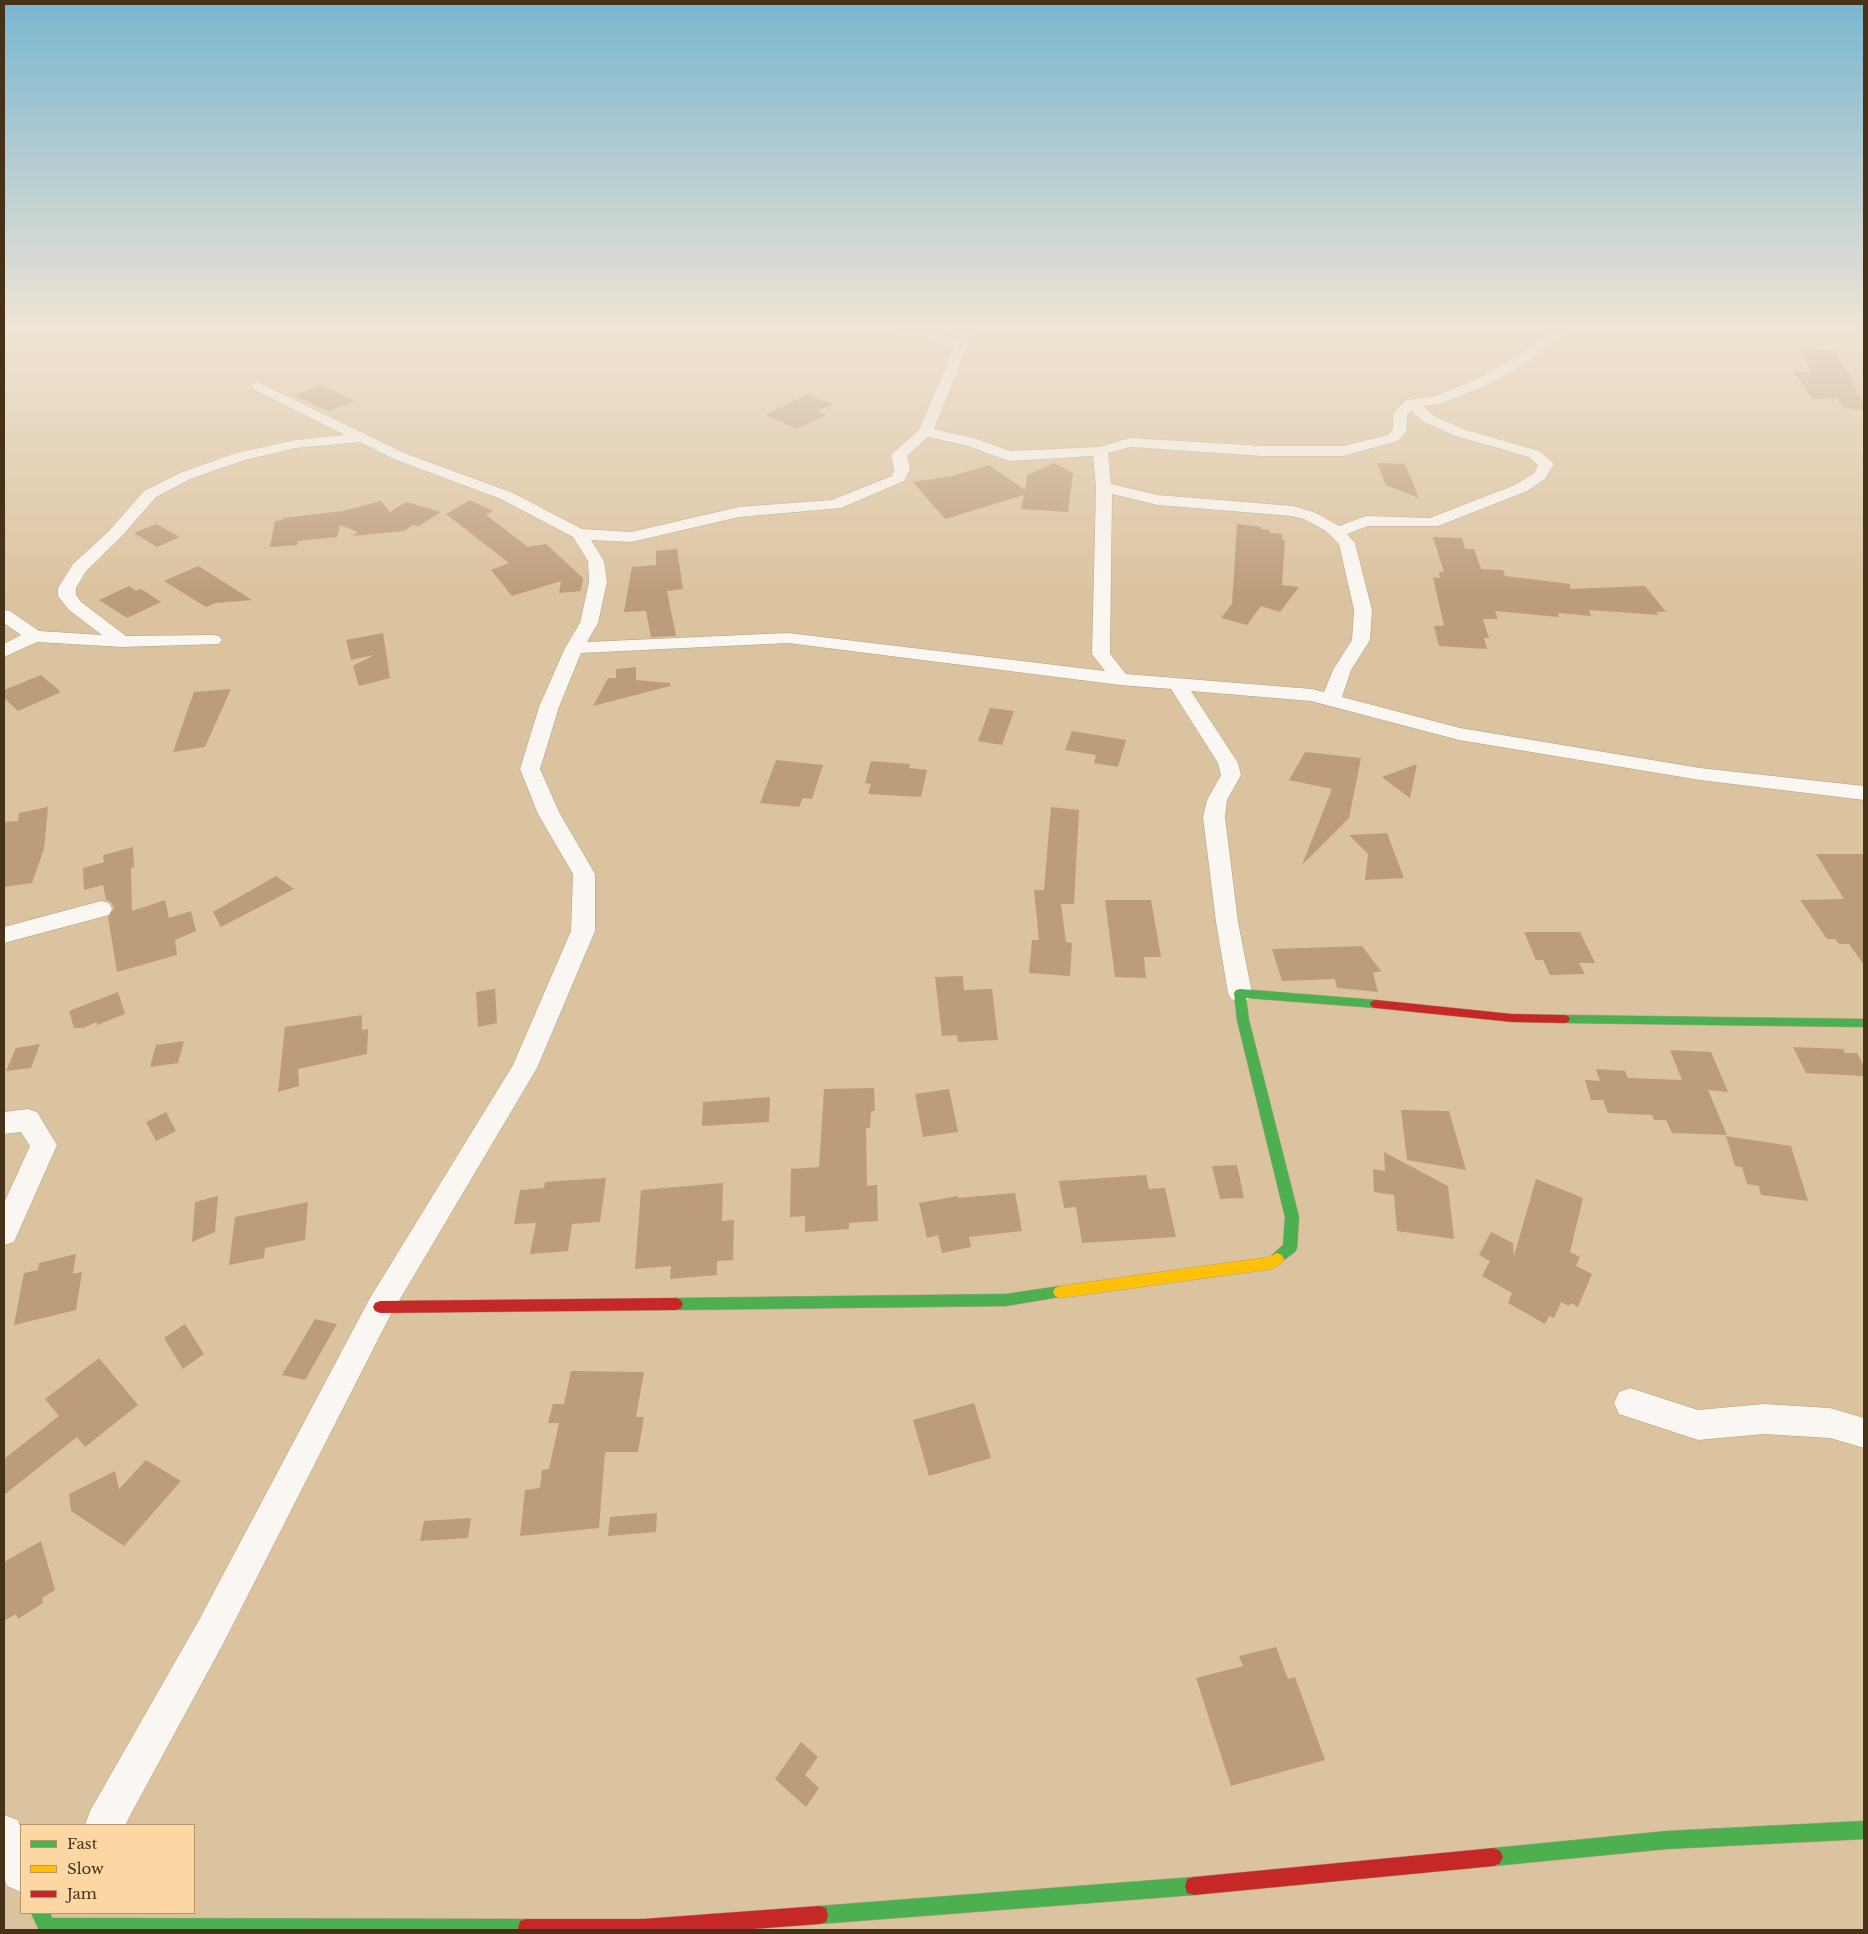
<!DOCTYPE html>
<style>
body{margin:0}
#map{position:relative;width:1868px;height:1934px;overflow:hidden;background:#dcc39f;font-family:"Libre Baskerville",serif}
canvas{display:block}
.frame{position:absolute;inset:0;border:5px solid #453218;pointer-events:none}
.legend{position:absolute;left:20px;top:1824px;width:175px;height:90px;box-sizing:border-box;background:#fcd6a3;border:1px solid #b3946b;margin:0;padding:6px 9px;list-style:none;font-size:15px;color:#453218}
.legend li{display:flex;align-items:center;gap:10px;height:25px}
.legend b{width:25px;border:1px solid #b3946b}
</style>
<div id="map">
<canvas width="1868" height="1934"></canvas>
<div class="frame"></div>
<ul class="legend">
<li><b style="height:6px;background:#4caf50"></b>Fast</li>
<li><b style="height:6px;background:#ffc107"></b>Slow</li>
<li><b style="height:6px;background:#c62828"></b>Jam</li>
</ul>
</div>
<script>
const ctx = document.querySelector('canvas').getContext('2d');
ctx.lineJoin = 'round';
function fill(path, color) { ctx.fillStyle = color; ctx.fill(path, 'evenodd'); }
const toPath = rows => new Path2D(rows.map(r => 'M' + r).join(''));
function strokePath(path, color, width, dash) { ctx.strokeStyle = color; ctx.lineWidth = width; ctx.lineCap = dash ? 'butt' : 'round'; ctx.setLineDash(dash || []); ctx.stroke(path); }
const building = toPath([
 [1798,347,1834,350,1855,384,1852,384,1864,404,1864,410,1844,408,1837,398,1813,399,1793,371,1812,372],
 [320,385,355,401,329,411,295,396],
 [806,395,832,404,818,411,826,415,797,429,766,415],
 [1054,463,1073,473,1068,512,1021,509,1024,495,945,519,913,482,952,476,989,465,1025,490,1027,475],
 [1377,463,1405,464,1419,498,1386,485],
 [470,500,493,511,486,515,528,547,546,544,583,578,581,591,559,593,561,581,512,596,491,570,509,563,446,514],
 [381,501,390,512,406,502,441,512,419,526,413,525,404,531,352,536,358,532,340,525,337,537,298,541,297,545,270,547,275,521,283,520,283,518,343,511],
 [156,524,180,537,157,547,134,533],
 [1237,524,1261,527,1261,529,1270,530,1270,533,1282,534,1282,540,1285,540,1282,585,1299,587,1280,612,1261,606,1247,625,1221,618,1232,604],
 [1433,537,1462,538,1465,549,1474,549,1481,569,1503,570,1505,576,1570,584,1570,589,1645,586,1666,612,1656,612,1659,615,1589,610,1591,616,1558,613,1559,617,1495,611,1498,619,1483,619,1489,638,1484,638,1487,649,1439,646,1434,626,1444,626,1433,577,1440,578,1439,572,1444,572],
 [677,549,683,589,667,591,676,636,651,637,646,611,624,612,632,567,656,565,656,551],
 [198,566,208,572,252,600,216,603,206,607,164,581],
 [129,586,136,591,141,589,161,602,127,618,99,600],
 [383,633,390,678,359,686,353,666,374,655,351,660,346,640],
 [636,667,636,680,670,683,670,686,593,706,608,678,616,678,616,669],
 [41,675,61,692,18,711,4,698,4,690],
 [231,689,205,747,173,752,194,692],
 [990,708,1014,711,1002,745,978,741],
 [1072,731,1126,740,1118,767,1094,763,1096,755,1065,750],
 [1305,752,1361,758,1349,818,1302,865,1332,789,1289,780],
 [776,760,823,765,812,799,803,798,799,807,760,803],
 [871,761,910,764,909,768,927,770,921,797,868,794,871,784,865,783],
 [1417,764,1410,798,1382,777],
 [48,807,44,849,32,883,4,887,4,822,18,821,19,813],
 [1051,807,1079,810,1074,904,1061,904,1066,942,1072,943,1070,976,1029,973,1032,940,1039,940,1034,890,1044,890],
 [1387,833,1404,878,1365,880,1368,854,1349,835],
 [133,847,134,867,131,868,132,911,165,900,169,918,191,911,196,931,175,940,177,955,117,972,108,917,114,908,111,902,106,900,103,885,84,890,83,868,104,862,103,855],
 [1816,854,1864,854,1864,965,1849,944,1839,944,1835,939,1827,939,1800,900,1844,899],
 [276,876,294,889,221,927,213,912],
 [1105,900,1151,900,1161,957,1144,957,1146,978,1115,977],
 [1524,932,1580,932,1595,963,1579,963,1585,974,1550,975,1543,960,1536,960],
 [1362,946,1381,971,1373,973,1378,992,1337,988,1335,979,1282,981,1272,949],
 [963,976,964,990,992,989,998,1040,958,1042,957,1035,942,1036,935,977],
 [495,989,497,1023,478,1027,476,992],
 [118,992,125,1014,97,1025,97,1022,83,1028,74,1028,69,1011],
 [362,1015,362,1030,368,1029,367,1054,298,1069,299,1086,278,1092,285,1027],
 [184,1041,178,1063,150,1067,156,1045],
 [40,1044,31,1068,6,1071,16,1048],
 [1793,1047,1843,1049,1845,1053,1857,1053,1864,1066,1864,1076,1806,1073],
 [1670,1050,1711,1052,1728,1092,1708,1090,1727,1135,1672,1133,1666,1120,1654,1120,1652,1115,1608,1113,1603,1100,1591,1100,1585,1080,1600,1081,1596,1069,1625,1071,1628,1078,1682,1080],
 [874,1088,875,1111,871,1111,870,1128,866,1128,867,1186,877,1185,878,1221,849,1223,849,1229,805,1232,805,1216,790,1217,791,1169,819,1167,824,1089],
 [949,1089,958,1132,923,1137,915,1094],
 [770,1097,769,1122,702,1126,703,1102],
 [1401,1110,1449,1111,1466,1170,1407,1160],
 [166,1112,176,1131,156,1141,146,1122],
 [1726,1136,1791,1146,1808,1201,1761,1195,1759,1186,1747,1184,1742,1167,1735,1166],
 [1384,1152,1448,1186,1454,1239,1397,1231,1394,1195,1374,1192,1373,1169,1385,1171],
 [1237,1165,1244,1198,1220,1199,1212,1166],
 [1146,1175,1149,1189,1165,1188,1176,1237,1082,1243,1076,1207,1064,1208,1059,1181],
 [606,1178,600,1222,572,1224,568,1251,530,1254,536,1223,514,1224,520,1190,544,1188,545,1182],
 [1536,1179,1583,1198,1570,1252,1580,1257,1576,1266,1592,1274,1578,1307,1571,1303,1569,1306,1561,1302,1554,1318,1549,1316,1545,1324,1508,1303,1512,1293,1482,1276,1490,1261,1479,1255,1491,1232,1513,1243,1514,1256],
 [723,1183,722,1221,734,1220,733,1260,717,1261,717,1275,670,1279,671,1266,635,1269,641,1190],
 [1015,1193,1022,1231,969,1237,971,1247,942,1253,938,1235,927,1238,919,1203,958,1196,958,1198],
 [218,1196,215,1232,192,1242,195,1202],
 [308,1202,305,1240,265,1248,264,1258,229,1265,235,1217],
 [76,1254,73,1274,82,1272,76,1310,14,1325,24,1273,38,1270,39,1263],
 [315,1319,337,1324,305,1380,282,1375],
 [185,1324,204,1354,183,1369,164,1338],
 [99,1358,138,1405,85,1447,77,1437,4,1495,4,1459,59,1416,45,1399],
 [571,1371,644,1372,636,1417,644,1417,638,1452,605,1452,599,1528,520,1536,525,1490,540,1488,542,1470,549,1469,559,1423,548,1423,553,1404,564,1404],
 [974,1403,991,1458,929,1476,913,1420],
 [146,1460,181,1481,124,1546,71,1511,69,1494,115,1471,119,1489],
 [657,1513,656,1532,608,1536,610,1517],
 [471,1518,468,1538,420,1541,424,1521],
 [41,1541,55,1590,42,1598,43,1603,18,1619,16,1614,4,1621,4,1562],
 [1276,1647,1288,1679,1295,1677,1325,1760,1231,1786,1196,1678,1243,1666,1239,1656],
 [801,1742,818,1757,805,1775,819,1788,806,1807,775,1779]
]);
const street = toPath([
 [900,325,918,325,956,339,959,325,971,325,968,345,934,429,977,439,1010,451,1099,447,1130,438,1263,446,1343,446,1388,435,1393,429,1393,414,1406,400,1435,396,1477,379,1518,356,1557,325,1571,325,1528,362,1487,385,1443,403,1423,406,1434,416,1466,430,1539,451,1554,464,1545,479,1527,491,1438,526,1368,526,1347,534,1355,543,1372,610,1370,640,1351,670,1342,697,1460,728,1700,768,1864,786,1864,800,1700,780,1459,740,1311,701,1191,691,1238,763,1241,775,1227,800,1225,817,1238,922,1252,993,1249,999,1240,1002,1231,999,1228,993,1216,922,1203,817,1207,800,1221,775,1218,763,1171,689,1120,685,788,643,581,653,559,707,540,769,560,814,595,874,595,931,537,1068,390,1316,223,1644,125,1825,85,1825,90,1811,199,1620,370,1298,513,1065,571,931,573,874,538,814,520,769,539,707,565,648,580,623,589,582,588,561,573,537,501,499,394,459,360,442,296,448,245,460,190,479,156,497,121,537,86,571,76,588,76,595,81,602,126,636,213,635,219,636,222,640,219,644,122,647,37,642,4,657,4,644,21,635,4,623,4,610,10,611,39,631,102,635,69,610,58,596,58,588,73,564,109,531,144,491,180,473,236,453,296,440,345,435,253,389,251,386,253,383,258,382,404,453,513,493,582,529,631,532,739,507,832,500,892,476,894,469,891,455,919,430,954,347,901,328,900,325],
 [1411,411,1424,422,1456,436,1529,457,1538,465,1534,473,1515,485,1430,518,1366,516,1339,526,1316,513,1293,506,1158,495,1111,484,1108,453,1131,447,1263,456,1343,456,1398,441,1407,430,1407,415,1411,411],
 [928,437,968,446,1009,461,1093,456,1096,487,1092,654,1105,671,788,633,587,642,598,623,607,582,604,561,591,540,631,542,739,517,841,508,904,481,910,469,907,456,928,437],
 [1112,494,1158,505,1292,516,1304,519,1326,531,1339,544,1354,610,1352,640,1333,670,1324,692,1312,689,1126,674,1110,654,1112,494],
 [101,901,109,903,112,909,109,915,4,943,4,927,101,901],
 [28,1109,37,1112,57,1145,14,1242,4,1245,4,1203,30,1146,21,1132,4,1134,4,1112,28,1109],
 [1630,1388,1698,1410,1764,1404,1830,1408,1864,1418,1864,1448,1830,1438,1764,1434,1698,1440,1619,1414,1614,1403,1619,1392,1630,1388],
 [4,1815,18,1820,21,1829,21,1892,7,1886,4,1878,4,1815]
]);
const fast = toPath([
 [1240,989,1376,1000,1380,1001,1382,1004,1380,1007,1376,1008,1246,998,1249,1020,1299,1217,1297,1248,1295,1252,1277,1265,1272,1263,1270,1259,1272,1255,1283,1245,1285,1217,1237,1020,1234,993,1236,990,1240,989],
 [1564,1015,1864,1019,1864,1027,1564,1023,1560,1022,1558,1019,1560,1016,1564,1015],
 [1060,1286,1065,1288,1067,1292,1065,1296,1006,1306,676,1310,671,1308,669,1304,671,1300,676,1298,1006,1294,1060,1286],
 [1864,1821,1864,1839,1667,1849,1494,1866,1488,1863,1485,1857,1488,1851,1494,1848,1667,1831,1864,1821],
 [1194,1877,1201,1879,1203,1886,1201,1893,1194,1895,819,1924,812,1922,810,1915,812,1908,819,1906,1194,1877],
 [31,1913,50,1913,52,1918,527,1919,534,1921,536,1928,536,1930,39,1930,31,1913]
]);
const slow = toPath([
 [1277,1253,1282,1255,1284,1259,1282,1263,1272,1269,1060,1298,1055,1296,1053,1292,1055,1288,1060,1286,1269,1257,1277,1253]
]);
const jam = toPath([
 [1376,1000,1512,1014,1564,1015,1568,1016,1570,1019,1568,1022,1564,1023,1512,1022,1376,1008,1372,1007,1370,1004,1372,1001,1376,1000],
 [676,1298,681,1300,683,1304,681,1308,676,1310,380,1313,375,1311,373,1307,375,1303,380,1301,676,1298],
 [1494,1848,1500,1851,1503,1857,1500,1863,1494,1866,1194,1895,1187,1893,1185,1886,1187,1879,1194,1877,1494,1848],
 [819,1906,826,1908,828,1915,826,1922,819,1924,740,1930,518,1930,518,1928,520,1921,527,1919,643,1919,819,1906]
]);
fill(building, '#bc9c7a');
strokePath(street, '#b19e81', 1);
strokePath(fast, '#b19e81', 1);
strokePath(slow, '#b19e81', 1);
strokePath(jam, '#b19e81', 1);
fill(street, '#faf6f1');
fill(fast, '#4caf50');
fill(slow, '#ffc107');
fill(jam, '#c62828');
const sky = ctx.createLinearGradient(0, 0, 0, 596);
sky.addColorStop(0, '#79b6d0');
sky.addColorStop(0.55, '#efe4d4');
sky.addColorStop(1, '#efe4d400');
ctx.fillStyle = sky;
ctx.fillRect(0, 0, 1868, 596);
</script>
